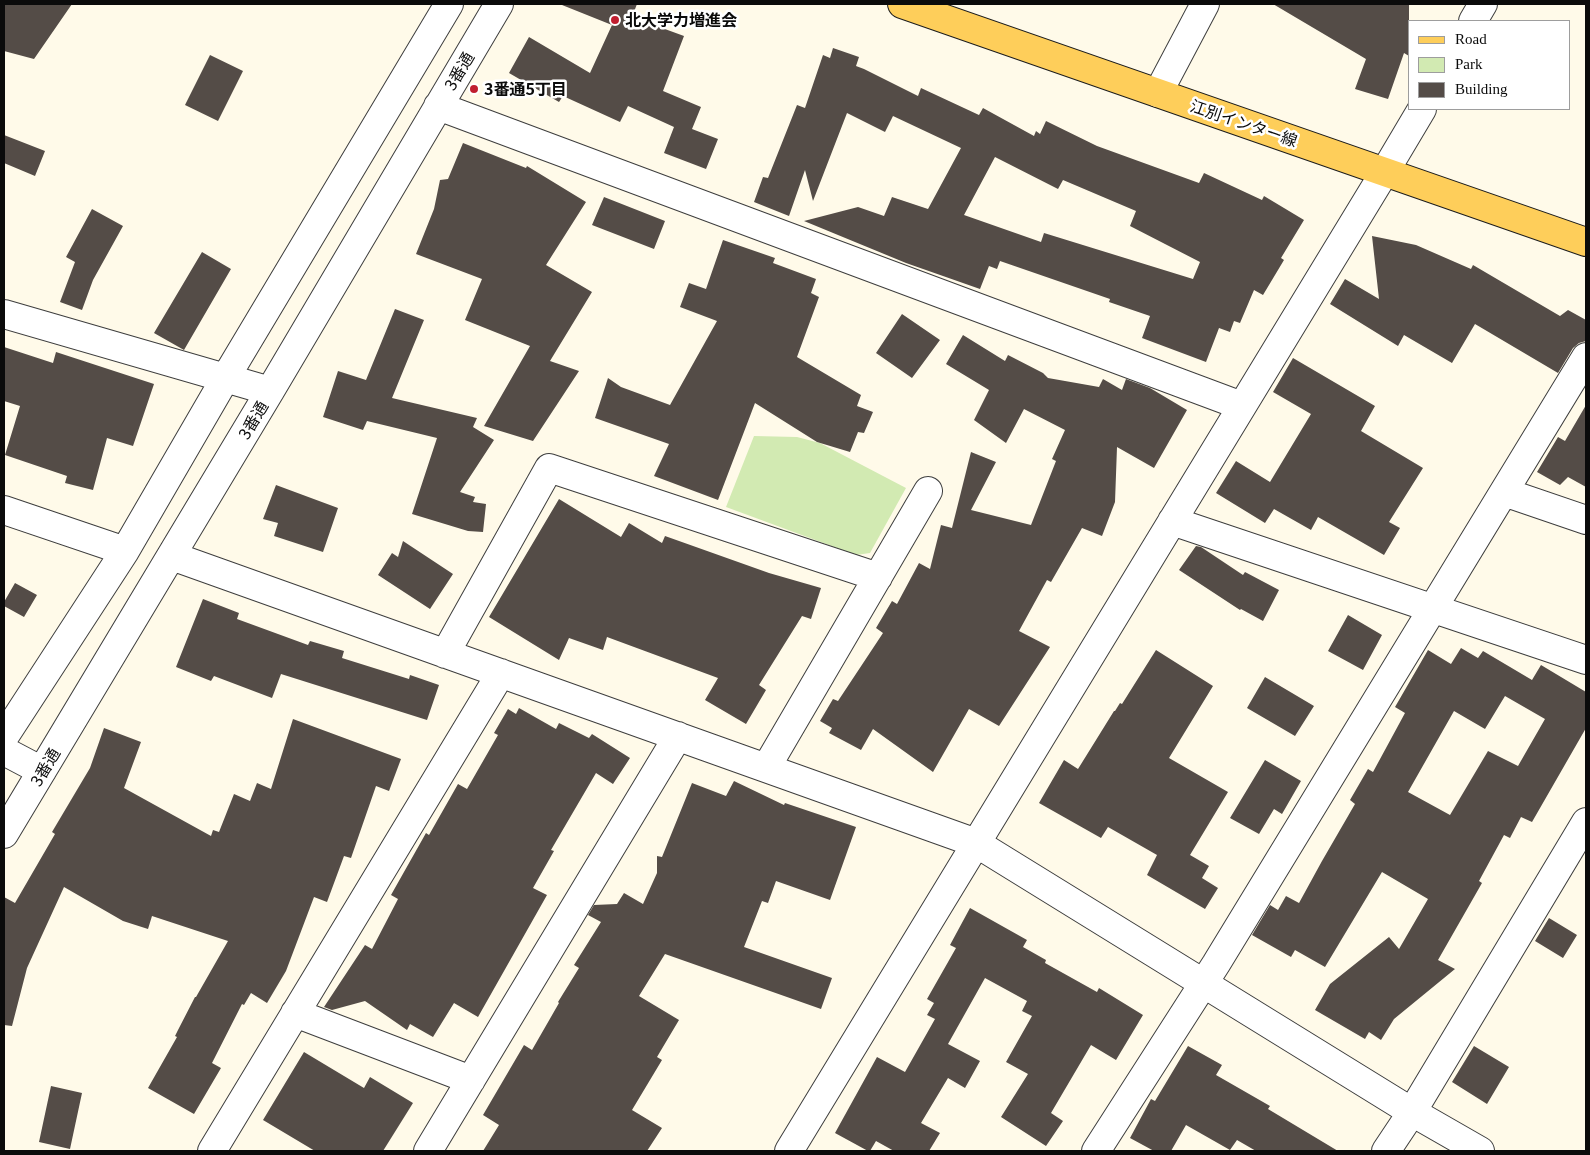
<!DOCTYPE html>
<meta charset="utf-8">
<style>
body{margin:0}
#map{position:relative;width:1590px;height:1155px;overflow:hidden;background:#fffae9;font-family:Georgia,serif}
canvas{display:block}
.frame{position:absolute;inset:0;border:5px solid #0b0b0b;pointer-events:none}
.legend{position:absolute;left:1408px;top:20px;width:162px;height:90px;box-sizing:border-box;background:#fff;border:1px solid #9d9d9d;margin:0;padding:6px 9px;list-style:none;font-size:15px;color:#0b0b0b}
.legend li{display:flex;align-items:center;gap:10px;height:25px}
.legend b{width:25px;border:1px solid #9d9d9d}
</style>
<div id="map">
<canvas width="1590" height="1155"></canvas>
<div class="frame"></div>
<ul class="legend">
<li><b style="height:6px;background:#fece5a"></b>Road</li>
<li><b style="height:14px;background:#d2eab2"></b>Park</li>
<li><b style="height:14px;background:#544c47"></b>Building</li>
</ul>
</div>
<script>
const ctx = document.querySelector('canvas').getContext('2d');
ctx.lineJoin = 'round';
function fill(path, color) { ctx.fillStyle = color; ctx.fill(path, 'evenodd'); }
const toPath = rows => new Path2D(rows.map(r => 'M' + r).join(''));
function strokePath(path, color, width, dash) { ctx.strokeStyle = color; ctx.lineWidth = width; ctx.lineCap = dash ? 'butt' : 'round'; ctx.setLineDash(dash || []); ctx.stroke(path); }
function drawText(font, color, halo, rows, align = 'center') {
  ctx.font = font + ' Georgia,"Noto Sans JP",serif'; ctx.lineWidth = 5; ctx.setLineDash([]); ctx.textBaseline = 'middle'; ctx.strokeStyle = halo; ctx.fillStyle = color; for (const [text, x, y, turn = 0] of rows) {
    ctx.save(); ctx.translate(x, y); ctx.rotate((+turn || 0) * Math.PI / 180); ctx.textAlign = isNaN(turn) ? turn : align; if (halo) ctx.strokeText(text, 0, 0); ctx.fillText(text, 0, 0); ctx.restore();
  }
}
const green = toPath([
 [754,436,797,437,820,443,906,488,870,553,856,555,726,507]
]);
const building = toPath([
 [4,4,72,4,34,59,4,51],
 [562,4,637,4,632,17,684,36,663,91,701,107,692,129,718,139,706,169,664,153,674,127,628,106,620,122,563,96,559,102,509,73,529,37,590,73,612,25,562,5],
 [1273,4,1409,4,1409,56,1404,53,1388,99,1355,89,1366,59],
 [833,48,859,57,856,66,864,69,918,96,921,88,979,115,983,108,1034,136,1036,131,1040,134,1046,121,1097,146,1199,183,1204,173,1262,200,1264,196,1304,220,1281,258,1284,260,1263,295,1254,290,1240,323,1234,321,1230,332,1219,328,1206,362,1142,338,1150,316,1109,302,1110,299,1000,261,997,269,989,266,980,289,906,263,804,221,858,207,884,216,892,197,928,209,961,148,893,116,885,132,847,113,813,201,805,170,789,216,754,202,763,177,768,178,797,105,805,108,823,55,830,58],
 [995,157,1058,189,1063,180,1136,211,1130,226,1200,262,1193,279,1044,233,1041,242,964,215],
 [210,55,243,71,218,121,185,105],
 [4,135,45,151,35,176,4,163],
 [463,143,526,168,527,166,586,202,546,265,592,292,550,361,579,371,533,441,484,426,530,346,465,320,482,279,416,254,434,209,440,180,448,179],
 [604,197,665,221,654,249,592,225],
 [92,209,123,226,93,280,82,310,60,302,75,262,66,257],
 [1372,236,1416,245,1471,269,1473,265,1560,316,1568,310,1586,320,1586,341,1579,343,1573,348,1558,373,1475,324,1452,363,1404,335,1398,346,1330,304,1345,279,1379,299],
 [723,240,775,258,773,263,816,279,811,293,819,297,797,357,861,395,857,406,873,412,864,433,858,432,850,452,817,442,755,403,718,500,654,476,669,444,595,418,608,378,621,387,670,405,717,321,680,307,689,283,706,289],
 [202,252,231,269,184,350,154,333],
 [395,309,424,320,392,398,477,418,473,427,494,440,460,492,475,497,473,502,486,504,483,532,468,531,412,514,437,438,367,421,363,430,323,417,338,371,366,380],
 [902,314,940,340,912,378,876,353],
 [963,335,1005,361,1008,355,1043,373,1048,378,1099,387,1103,379,1122,390,1126,379,1150,388,1187,410,1154,468,1117,447,1115,502,1102,536,1082,528,1051,582,1047,580,1019,631,1050,647,999,726,969,709,933,772,873,729,861,750,829,733,832,728,820,721,833,699,838,701,883,633,876,628,892,601,897,604,919,563,930,569,941,525,952,528,971,452,996,462,971,510,1031,525,1056,461,1052,459,1065,430,1024,409,1006,443,974,420,989,390,946,364],
 [4,347,53,363,56,352,154,384,133,446,107,438,93,490,65,483,67,476,5,455,20,406,4,401],
 [1293,358,1375,406,1361,431,1423,468,1389,522,1400,528,1384,555,1318,517,1311,530,1274,509,1265,523,1216,493,1236,461,1270,482,1311,414,1273,392],
 [1586,405,1586,487,1568,477,1560,485,1537,472,1558,437,1565,441],
 [276,485,338,508,323,552,274,536,278,523,263,519],
 [559,499,621,537,629,523,662,543,665,536,769,573,821,588,811,619,802,616,759,685,766,690,746,724,705,700,718,678,607,637,603,650,569,638,559,660,489,617],
 [403,541,453,574,430,609,378,575,392,553,398,557],
 [1196,546,1201,547,1243,575,1245,572,1279,590,1263,621,1241,609,1240,610,1179,570],
 [15,583,37,595,24,617,4,606,4,602],
 [203,599,239,613,237,619,308,645,310,641,344,651,342,658,409,679,410,675,439,685,427,720,281,674,272,698,214,676,211,681,176,667],
 [1348,615,1382,635,1363,670,1328,651],
 [1461,648,1478,658,1483,651,1532,680,1541,665,1586,692,1586,728,1532,822,1521,817,1510,838,1504,835,1479,881,1482,883,1438,960,1455,969,1394,1019,1381,1040,1369,1032,1365,1039,1315,1010,1330,984,1389,937,1399,949,1428,899,1382,872,1325,967,1295,950,1291,957,1252,935,1270,905,1278,910,1286,896,1299,903,1322,861,1355,804,1350,800,1368,769,1373,772,1405,713,1395,707,1428,650,1451,664],
 [1505,696,1545,719,1518,766,1488,751,1450,815,1408,792,1454,711,1485,729],
 [1156,650,1213,686,1169,758,1228,792,1190,855,1209,866,1202,878,1218,888,1205,909,1147,875,1157,855,1108,827,1101,838,1039,803,1064,760,1078,769,1114,711,1115,711,1120,703,1122,704],
 [1265,677,1314,706,1295,736,1247,708],
 [519,708,556,729,559,723,589,738,592,734,630,758,613,784,596,773,551,850,554,851,533,888,547,895,478,1017,454,1003,433,1037,410,1024,407,1030,365,1001,332,1010,324,1007,365,945,372,949,398,899,391,895,426,833,429,835,458,784,467,789,498,735,494,733,508,709,516,714],
 [293,719,401,759,389,791,376,786,351,858,344,856,327,902,314,897,286,971,267,1003,251,993,244,1005,242,1004,212,1063,221,1068,194,1114,148,1088,177,1037,175,1036,178,1030,195,997,196,997,228,941,152,916,148,929,123,921,64,887,27,968,12,1026,4,1025,4,897,15,903,55,834,52,832,90,768,104,728,141,742,124,788,211,836,213,830,219,832,234,794,250,801,257,783,271,789],
 [1265,760,1301,781,1282,814,1274,809,1259,834,1230,818],
 [734,781,784,805,785,803,856,827,830,900,776,881,768,903,762,901,744,947,832,978,821,1009,665,954,639,996,679,1020,657,1057,662,1060,632,1110,662,1128,647,1151,483,1151,499,1125,483,1115,524,1045,532,1050,559,1003,558,1002,579,968,574,965,601,922,588,915,594,905,617,904,624,893,643,904,657,873,657,856,662,857,692,783,726,796],
 [970,908,1027,940,1023,947,1046,960,1045,963,1097,992,1099,988,1143,1015,1116,1060,1091,1045,1051,1113,1063,1121,1046,1146,1001,1117,1028,1074,1006,1062,1032,1016,1022,1011,1027,1001,985,978,948,1044,980,1061,965,1088,948,1078,921,1123,940,1133,929,1151,894,1151,876,1141,870,1151,868,1151,835,1133,877,1057,905,1072,935,1019,927,1015,934,1003,927,999,956,948,950,945],
 [1549,918,1577,935,1563,958,1535,941],
 [1188,1046,1222,1065,1216,1075,1270,1106,1268,1109,1338,1151,1256,1151,1237,1140,1230,1150,1186,1125,1171,1151,1154,1151,1130,1138,1151,1099,1155,1101],
 [1474,1046,1509,1067,1487,1104,1452,1082],
 [304,1052,364,1088,370,1077,413,1103,383,1151,315,1151,263,1120],
 [51,1086,82,1093,70,1149,39,1142]
]);
const minor = toPath([
 [1473,21,1483,4],
 [1158,93,1205,4],
 [438,106,1242,406],
 [4,314,270,391],
 [1504,492,1586,520],
 [4,510,125,551],
 [1172,521,1586,660],
 [172,556,976,843,1412,1112,1480,1151],
 [445,654,549,468,878,577],
 [4,737,125,551,226,377,449,4],
 [4,751,42,771],
 [766,768,928,491],
 [4,834,270,391,499,4],
 [295,1013,471,1080],
 [212,1151,501,673],
 [428,1151,678,736],
 [789,1151,1384,173,1422,109],
 [1096,1151,1216,964,1586,357],
 [1386,1151,1412,1112,1586,822]
]);
const major = toPath([
 [902,4,1586,242]
]);
const markers = [
 [615,20,5,"#c01e2f"],
 [474,89,5,"#c01e2f"]
];
const poiNames = [
 ["北大学力増進会",625,20],
 ["3番通5丁目",484,89]
];
const streetNames = [
 ["3番通",459,71,-59],
 ["江別インター線",1244,123,19],
 ["3番通",253,420,-59],
 ["3番通",45,767,-59]
];
fill(green, '#d2eab2');
fill(building, '#544c47');
strokePath(minor, '#3e3e3e', 30);
strokePath(major, '#1c1c1c', 30);
strokePath(minor, '#fff', 28);
strokePath(major, '#fece5a', 28);
for (const [x, y, r, color] of markers) { const dot = new Path2D(); dot.arc(x, y, r, 0, 2 * Math.PI); ctx.fillStyle = color; ctx.fill(dot); strokePath(dot, '#fff', 2); }
drawText('bold 16px', '#0b0b0b', '#fff', poiNames, 'left');
drawText('16px', '#0b0b0b', '#fff', streetNames);
</script>
